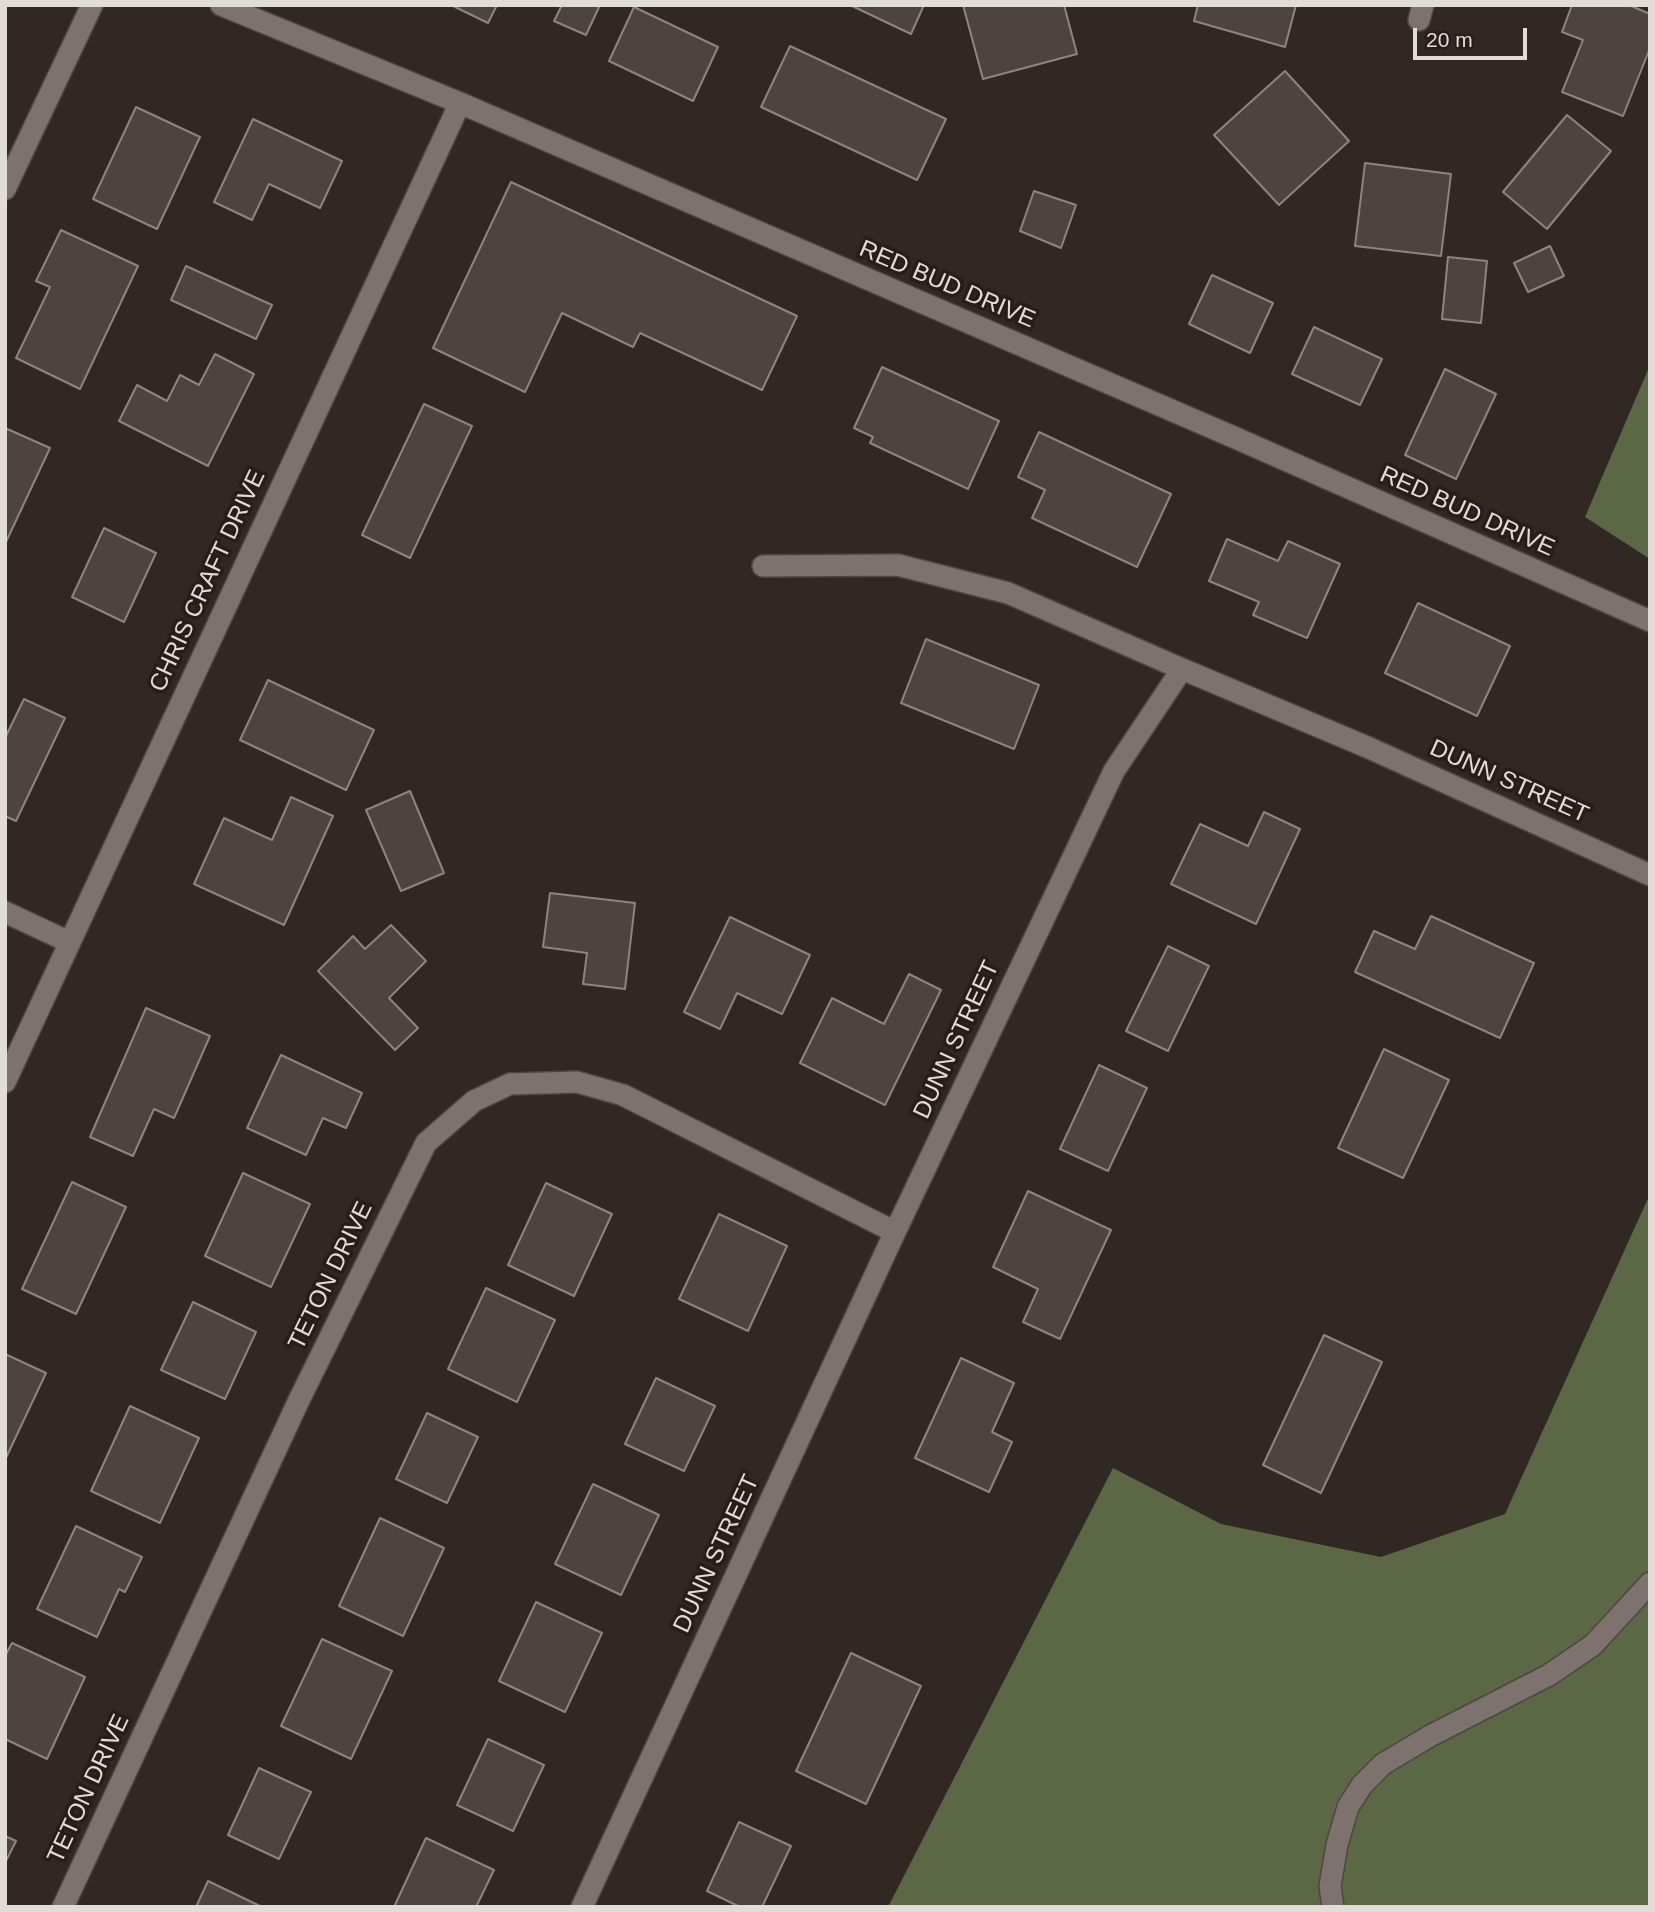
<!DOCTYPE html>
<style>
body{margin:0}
#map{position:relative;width:1655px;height:1912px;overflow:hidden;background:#312824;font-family:Helvetica,sans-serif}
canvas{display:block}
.frame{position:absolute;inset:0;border:7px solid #e2dcd9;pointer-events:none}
.scale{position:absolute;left:1413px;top:28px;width:114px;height:32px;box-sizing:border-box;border:4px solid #e2dcd9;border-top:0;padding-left:9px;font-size:21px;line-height:24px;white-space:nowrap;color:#e2dcd9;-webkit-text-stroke:5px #271e1b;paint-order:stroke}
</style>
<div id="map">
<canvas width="1655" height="1912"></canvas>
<div class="frame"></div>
<div class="scale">20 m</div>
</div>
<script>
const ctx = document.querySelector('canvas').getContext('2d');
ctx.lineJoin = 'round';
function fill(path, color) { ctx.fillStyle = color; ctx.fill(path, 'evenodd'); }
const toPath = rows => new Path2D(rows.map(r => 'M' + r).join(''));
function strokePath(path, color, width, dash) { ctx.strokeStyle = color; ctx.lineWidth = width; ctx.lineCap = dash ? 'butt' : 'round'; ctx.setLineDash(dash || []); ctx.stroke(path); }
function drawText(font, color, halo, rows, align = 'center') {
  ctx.font = font + ' Helvetica,sans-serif'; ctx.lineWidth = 7; ctx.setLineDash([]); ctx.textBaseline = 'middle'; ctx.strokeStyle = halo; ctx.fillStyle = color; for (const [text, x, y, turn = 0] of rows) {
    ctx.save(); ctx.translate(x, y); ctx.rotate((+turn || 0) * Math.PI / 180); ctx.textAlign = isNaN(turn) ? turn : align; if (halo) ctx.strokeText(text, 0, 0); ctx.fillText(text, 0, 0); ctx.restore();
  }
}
const forest = toPath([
 [1650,365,1650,559,1585,517],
 [1650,1194,1650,1907,888,1907,1113,1468,1221,1524,1381,1557,1505,1514]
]);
const building = toPath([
 [451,5,497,5,488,23,451,5],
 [562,5,600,5,586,35,554,21,562,5],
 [850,5,924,5,911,34,850,5],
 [963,5,1064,5,1077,54,983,79,963,5],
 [1198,5,1296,5,1285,47,1194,21,1198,5],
 [1572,5,1629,5,1650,14,1650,48,1623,116,1562,92,1583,40,1562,32,1572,5],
 [634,7,718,47,693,101,609,61,634,7],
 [790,46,946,119,917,180,761,107,790,46],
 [1285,71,1349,141,1279,205,1214,135,1285,71],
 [136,107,200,137,157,229,93,199,136,107],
 [1567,115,1611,151,1547,229,1503,192,1567,115],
 [253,119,342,161,320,208,269,184,252,220,214,202,253,119],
 [1365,163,1451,174,1441,256,1355,246,1365,163],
 [511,182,797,316,762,390,640,333,633,347,562,313,525,392,433,348,511,182],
 [1034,191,1076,205,1061,248,1020,231,1034,191],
 [61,230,138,266,80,389,16,358,50,287,36,281,61,230],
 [1550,246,1564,276,1528,292,1514,263,1550,246],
 [1448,257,1487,261,1481,323,1442,319,1448,257],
 [186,266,272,305,256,339,171,300,186,266],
 [1212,275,1273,303,1250,353,1189,324,1212,275],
 [1314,327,1382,359,1360,405,1292,374,1314,327],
 [215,354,254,374,208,466,119,421,137,385,167,401,180,375,199,385,215,354],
 [882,367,999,421,968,489,870,443,873,437,854,428,882,367],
 [1445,369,1496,394,1456,479,1405,455,1445,369],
 [424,404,472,426,410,558,362,535,424,404],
 [5,428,50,448,5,544,5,428],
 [1039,432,1171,494,1137,567,1032,518,1045,490,1018,477,1039,432],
 [104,528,156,553,124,622,72,597,104,528],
 [1227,539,1278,561,1288,541,1340,564,1307,638,1253,615,1259,602,1209,581,1227,539],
 [1418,603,1510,646,1477,716,1385,673,1418,603],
 [926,639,1039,685,1014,749,901,703,926,639],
 [268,680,374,730,346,790,240,740,268,680],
 [24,699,65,718,16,821,5,816,5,738,24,699],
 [410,791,444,873,401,891,366,810,410,791],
 [291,797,333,816,284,925,194,884,224,818,272,840,291,797],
 [1264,812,1300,829,1256,924,1171,884,1200,824,1248,846,1264,812],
 [550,893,635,903,625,989,583,984,587,953,543,947,550,893],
 [1431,916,1534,963,1500,1038,1355,972,1374,931,1415,949,1431,916],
 [730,917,810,955,782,1014,737,993,720,1029,684,1012,730,917],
 [391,925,426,961,389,998,418,1028,395,1050,318,971,353,936,365,949,391,925],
 [1168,946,1209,966,1168,1051,1126,1031,1168,946],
 [909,974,941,990,885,1105,800,1063,832,998,884,1024,909,974],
 [146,1008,210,1036,174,1118,154,1109,133,1156,90,1137,146,1008],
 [1384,1049,1449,1080,1403,1178,1338,1148,1384,1049],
 [281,1055,362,1093,346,1128,323,1118,306,1155,247,1128,281,1055],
 [1099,1065,1147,1088,1108,1171,1060,1149,1099,1065],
 [243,1173,310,1204,271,1287,205,1256,243,1173],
 [72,1182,126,1207,76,1314,22,1289,72,1182],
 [546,1183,612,1214,574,1296,508,1265,546,1183],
 [1028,1191,1111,1230,1060,1339,1023,1322,1038,1289,993,1267,1028,1191],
 [719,1214,787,1246,748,1331,679,1299,719,1214],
 [486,1288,555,1320,517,1402,448,1369,486,1288],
 [193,1302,256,1332,225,1399,161,1370,193,1302],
 [1324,1335,1382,1362,1321,1493,1263,1465,1324,1335],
 [5,1354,46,1373,5,1460,5,1354],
 [961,1358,1014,1383,992,1432,1012,1442,989,1492,915,1458,961,1358],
 [656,1378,715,1406,684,1471,625,1444,656,1378],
 [130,1406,199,1438,160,1523,91,1491,130,1406],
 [427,1413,478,1437,447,1503,396,1479,427,1413],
 [593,1484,659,1515,621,1595,555,1564,593,1484],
 [380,1518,444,1548,403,1636,339,1606,380,1518],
 [76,1526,142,1557,125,1592,119,1589,97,1637,37,1609,76,1526],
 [536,1602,602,1633,565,1712,499,1681,536,1602],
 [322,1639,392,1671,351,1759,281,1726,322,1639],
 [12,1643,85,1677,47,1759,5,1739,5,1656,12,1643],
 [851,1653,921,1686,866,1804,796,1771,851,1653],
 [488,1739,544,1765,513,1831,457,1805,488,1739],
 [259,1768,311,1792,279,1859,228,1835,259,1768],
 [739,1822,791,1846,762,1907,740,1907,707,1891,739,1822],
 [5,1836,16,1841,5,1863,5,1836],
 [426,1838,494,1870,476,1907,394,1907,426,1838],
 [208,1881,262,1907,196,1907,208,1881]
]);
const street = toPath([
 [221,5,460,103,1238,439,1650,621],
 [1419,20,1423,5],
 [5,189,92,5],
 [763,566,898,565,1008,593,1182,669],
 [5,912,69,942],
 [5,1082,460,103],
 [63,1907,299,1400,426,1143,474,1101,510,1084,577,1082,623,1095,895,1232],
 [582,1907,895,1232,1114,771,1182,669,1367,747,1650,875],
 [1333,1907,1330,1886,1337,1845,1348,1807,1362,1785,1383,1764,1430,1736,1549,1675,1593,1645,1650,1583]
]);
const streetNames = [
 ["RED BUD DRIVE",947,285,23],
 ["RED BUD DRIVE",1467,512,24],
 ["CHRIS CRAFT DRIVE",208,581,-65],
 ["DUNN STREET",1509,782,24],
 ["DUNN STREET",957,1040,-65],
 ["TETON DRIVE",331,1276,-64],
 ["DUNN STREET",717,1554,-65],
 ["TETON DRIVE",89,1789,-65]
];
fill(forest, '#5c6745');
fill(building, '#4d433f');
strokePath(building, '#908480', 2);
strokePath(street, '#4d4642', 24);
strokePath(street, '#7d726e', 21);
drawText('24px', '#e2dcd9', '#271e1b', streetNames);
</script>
